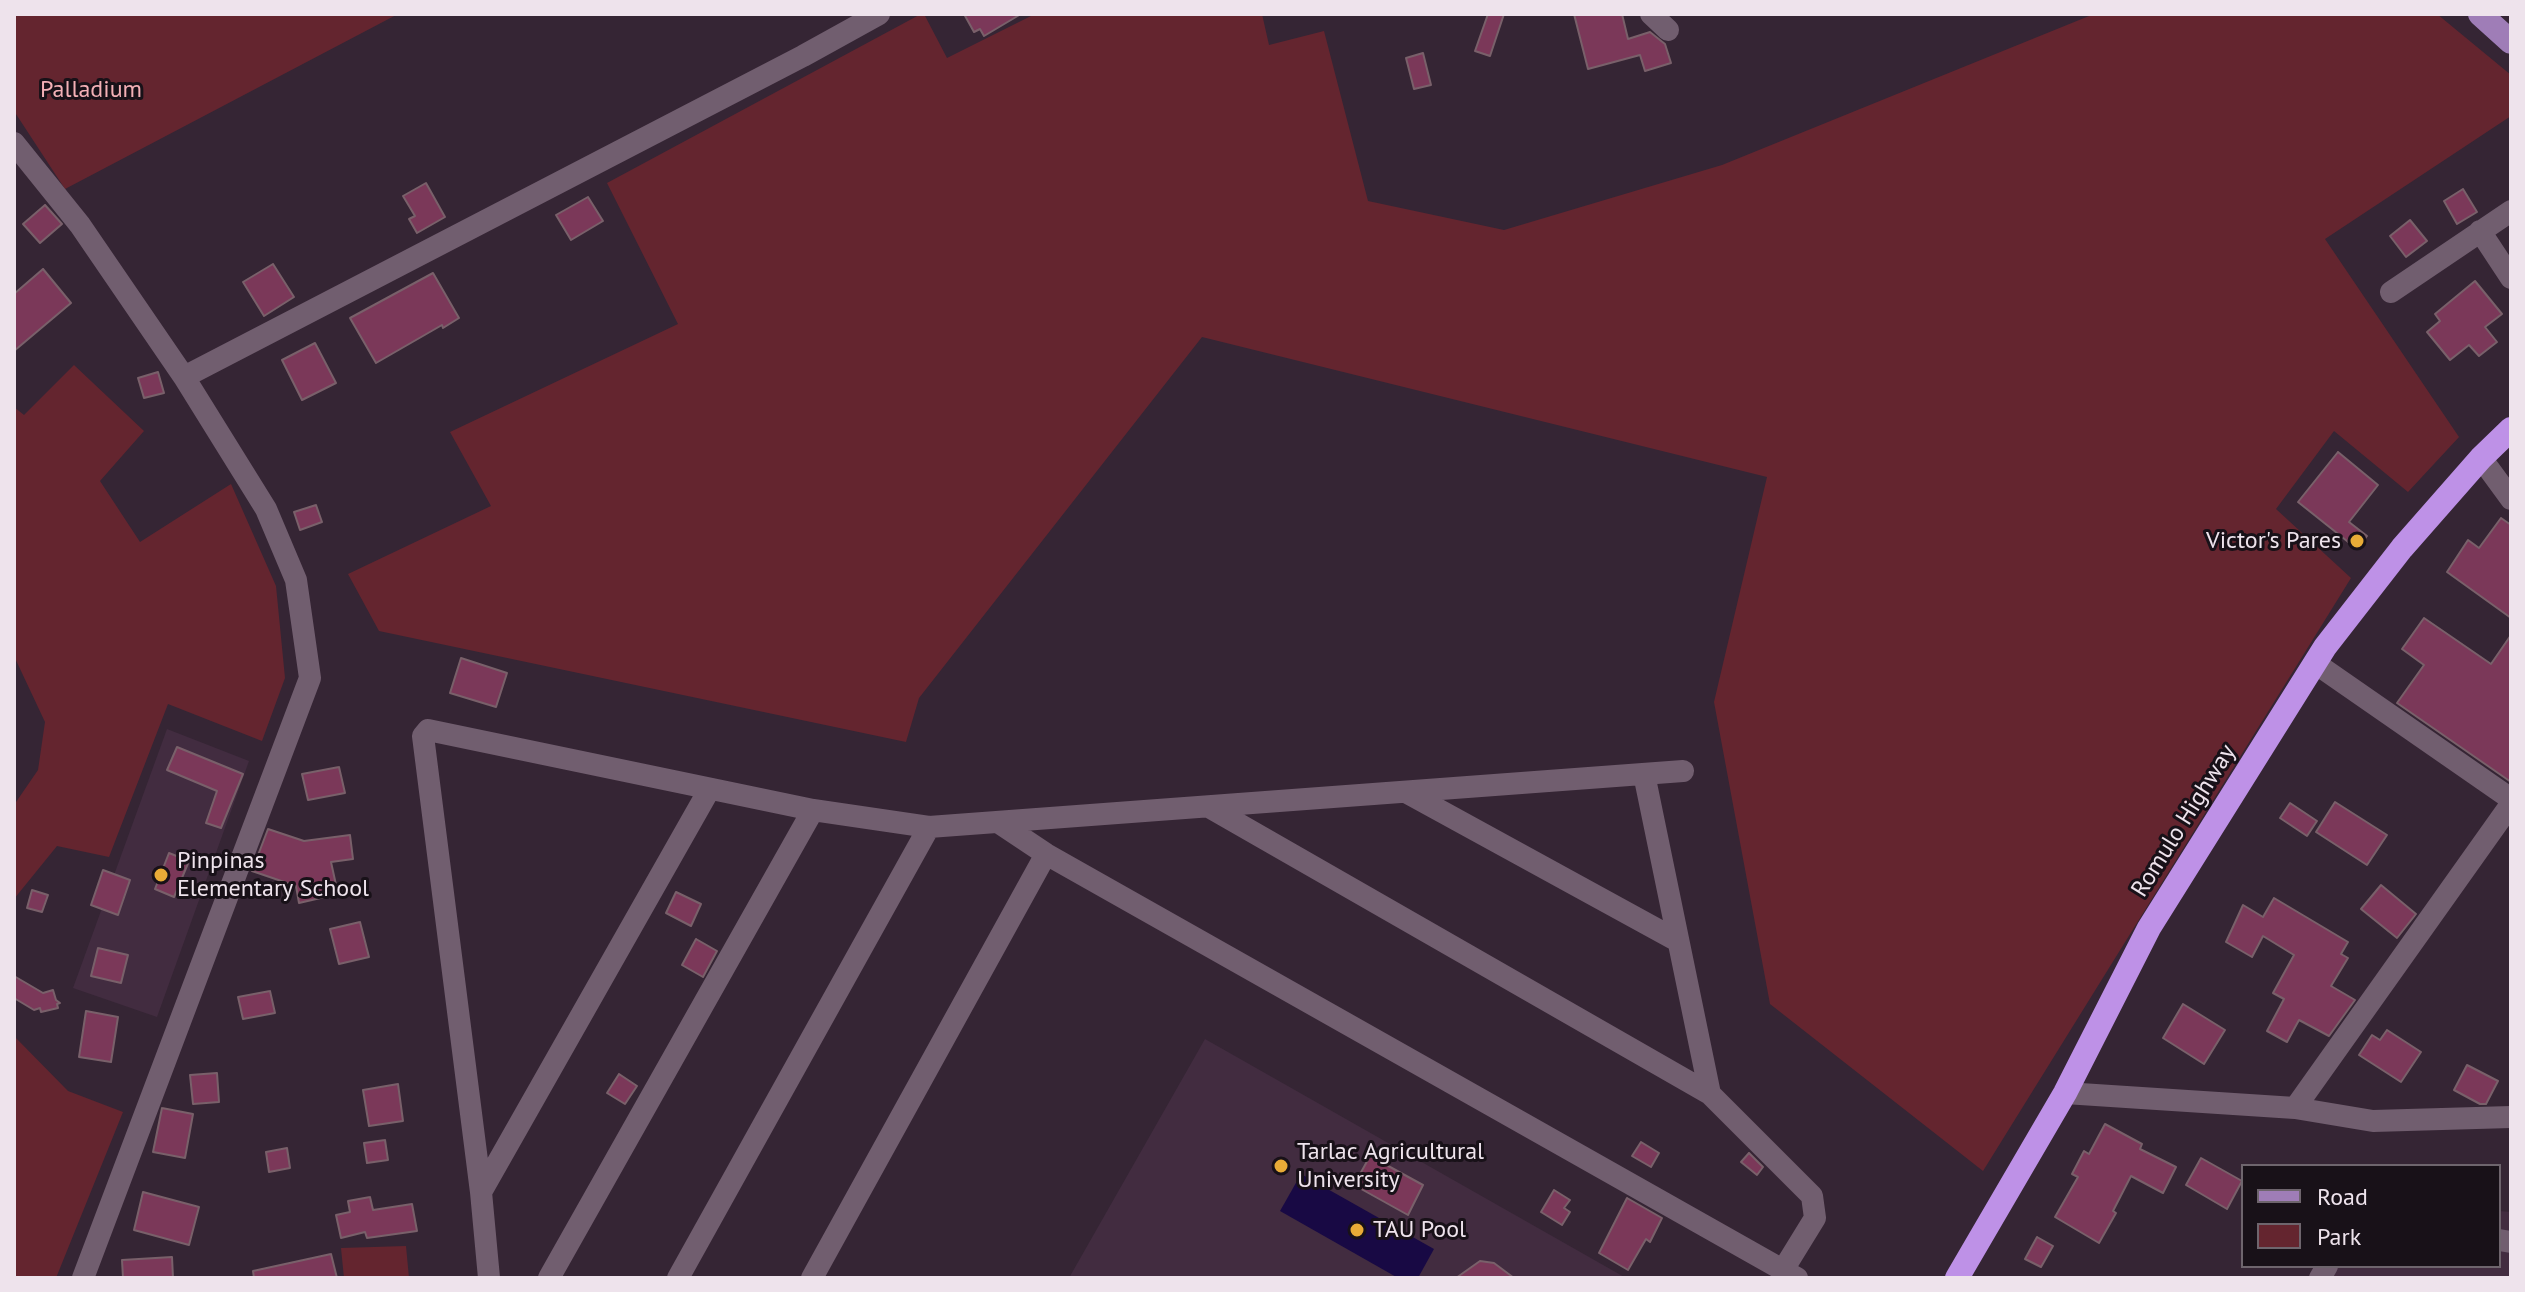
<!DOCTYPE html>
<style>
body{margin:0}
#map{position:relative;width:2525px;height:1292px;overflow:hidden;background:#352534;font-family:"PT Sans",sans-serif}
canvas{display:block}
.frame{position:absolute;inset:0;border:16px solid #eee3ec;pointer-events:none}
.legend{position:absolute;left:2241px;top:1164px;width:260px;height:104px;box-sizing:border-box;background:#181118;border:2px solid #6e656d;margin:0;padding:10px 14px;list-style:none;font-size:24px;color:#eee3ec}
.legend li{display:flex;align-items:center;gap:16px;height:40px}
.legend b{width:40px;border:2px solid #6e656d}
</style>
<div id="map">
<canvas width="2525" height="1292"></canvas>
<div class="frame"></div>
<ul class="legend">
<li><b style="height:10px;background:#9f7db7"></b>Road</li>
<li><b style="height:22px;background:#64252f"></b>Park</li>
</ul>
</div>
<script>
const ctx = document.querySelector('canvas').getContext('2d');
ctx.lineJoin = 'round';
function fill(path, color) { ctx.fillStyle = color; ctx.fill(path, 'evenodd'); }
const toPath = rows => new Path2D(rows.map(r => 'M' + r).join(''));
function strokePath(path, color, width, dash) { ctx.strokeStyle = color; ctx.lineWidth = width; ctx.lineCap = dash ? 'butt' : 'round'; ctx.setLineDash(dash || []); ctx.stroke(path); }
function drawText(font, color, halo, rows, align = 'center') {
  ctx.font = font + ' "PT Sans",sans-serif'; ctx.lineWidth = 6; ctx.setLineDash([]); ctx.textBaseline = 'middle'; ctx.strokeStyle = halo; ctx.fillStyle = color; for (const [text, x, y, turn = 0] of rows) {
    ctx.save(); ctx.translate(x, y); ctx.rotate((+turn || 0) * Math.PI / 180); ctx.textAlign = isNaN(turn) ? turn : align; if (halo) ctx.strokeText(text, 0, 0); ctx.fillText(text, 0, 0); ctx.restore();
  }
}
const built = toPath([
 [167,729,249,761,157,1017,73,988],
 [1205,1039,1626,1278,1069,1278],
 [2499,1211,2511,1212,2511,1278,2312,1278,2318,1266,2499,1266]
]);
const green = toPath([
 [14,14,398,14,65,189,14,111],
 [921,14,924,14,947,58,1035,14,1262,14,1269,45,1324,31,1368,201,1504,230,1722,165,2094,14,2437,14,2511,75,2511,116,2325,239,2459,437,2408,492,2334,431,2276,509,2351,578,1983,1171,1770,1004,1714,702,1767,477,1202,337,919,698,906,742,379,631,348,574,491,506,450,432,678,324,607,183],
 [74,365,144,431,100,481,140,542,231,484,276,586,285,678,262,741,168,704,109,857,57,846,14,899,14,805,38,770,45,722,14,656,14,407,24,415],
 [14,1036,68,1091,123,1112,56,1278,14,1278],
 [406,1246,409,1278,344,1278,341,1248]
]);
const water = toPath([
 [1301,1174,1434,1249,1418,1278,1398,1278,1280,1211]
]);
const building = toPath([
 [964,14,1021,14,984,36,980,29,974,32,964,14],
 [1488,14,1504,14,1490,56,1475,51,1488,14],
 [1574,14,1622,14,1628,39,1650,32,1665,44,1671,63,1645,71,1640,55,1588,69,1574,14],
 [1423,53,1431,85,1414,89,1406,58,1423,53],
 [426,183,445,217,417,233,409,219,415,216,403,196,426,183],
 [2463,189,2477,212,2457,224,2444,201,2463,189],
 [588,197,603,221,571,240,556,215,588,197],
 [45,205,62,224,40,243,23,224,45,205],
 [2410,220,2427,241,2406,257,2390,236,2410,220],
 [273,264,294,297,264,316,243,282,273,264],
 [43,269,71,303,14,351,14,294,43,269],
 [433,273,459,318,443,328,442,325,376,363,350,318,433,273],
 [2475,281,2502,314,2485,327,2497,342,2479,356,2469,345,2450,360,2427,332,2440,321,2435,314,2475,281],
 [315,343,336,383,302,400,282,360,315,343],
 [158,372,164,393,144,398,138,378,158,372],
 [2338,452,2378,485,2349,522,2367,536,2357,549,2298,502,2338,452],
 [316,505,322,522,300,530,294,512,316,505],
 [2501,518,2511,525,2511,618,2447,572,2468,540,2479,548,2501,518],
 [2424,618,2491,664,2511,635,2511,782,2397,703,2424,665,2402,649,2424,618],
 [461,658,507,673,496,707,450,693,461,658],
 [177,747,243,774,221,828,206,823,217,791,167,770,177,747],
 [339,767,345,793,308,800,302,774,339,767],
 [2335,802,2387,835,2367,865,2316,832,2335,802],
 [2290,803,2317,821,2307,836,2280,818,2290,803],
 [268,829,304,841,350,835,353,859,331,862,338,894,299,903,296,886,252,871,268,829],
 [169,853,189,861,174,897,155,889,169,853],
 [103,870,130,880,118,915,91,905,103,870],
 [2381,885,2416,914,2397,938,2361,909,2381,885],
 [32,890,48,895,42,912,27,908,32,890],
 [676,892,701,904,691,926,666,913,676,892],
 [2274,898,2348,942,2341,954,2348,958,2331,986,2355,1000,2329,1036,2299,1020,2287,1042,2267,1031,2284,999,2273,993,2294,955,2263,936,2252,957,2226,942,2243,905,2263,917,2274,898],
 [360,922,369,957,339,964,330,929,360,922],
 [696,939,717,951,703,977,682,965,696,939],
 [98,948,128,955,121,983,91,976,98,948],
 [14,976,43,993,53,990,56,1000,60,1003,57,1004,58,1008,41,1012,40,1008,34,1010,14,998,14,976],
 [270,991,275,1013,243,1019,238,997,270,991],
 [2183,1004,2225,1030,2204,1064,2163,1038,2183,1004],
 [86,1011,118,1017,111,1062,79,1057,86,1011],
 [2387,1030,2421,1052,2401,1082,2359,1055,2372,1035,2380,1040,2387,1030],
 [2467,1065,2498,1081,2486,1104,2480,1104,2454,1090,2467,1065],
 [217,1073,219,1102,193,1104,190,1075,217,1073],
 [619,1074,637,1086,625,1104,607,1093,619,1074],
 [398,1084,403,1121,369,1126,363,1090,398,1084],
 [162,1108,193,1114,185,1158,153,1152,162,1108],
 [2105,1124,2142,1144,2140,1149,2176,1167,2163,1193,2131,1176,2113,1211,2116,1213,2099,1243,2055,1217,2078,1177,2072,1174,2084,1151,2089,1154,2105,1124],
 [385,1140,388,1160,367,1163,364,1143,385,1140],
 [1641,1142,1659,1153,1651,1167,1632,1156,1641,1142],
 [287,1148,290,1168,269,1172,266,1152,287,1148],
 [1749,1153,1763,1167,1757,1175,1741,1162,1749,1153],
 [1370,1156,1423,1185,1408,1215,1354,1185,1370,1156],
 [2201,1158,2242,1181,2227,1209,2186,1185,2201,1158],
 [1554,1190,1570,1200,1564,1208,1570,1212,1562,1225,1541,1212,1554,1190],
 [143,1192,199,1207,189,1245,134,1230,143,1192],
 [370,1197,373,1210,412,1204,417,1231,367,1238,365,1232,341,1238,336,1215,350,1212,348,1201,370,1197],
 [1627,1198,1662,1218,1650,1242,1646,1239,1628,1270,1599,1253,1627,1198],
 [2037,1237,2053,1246,2041,1267,2025,1259,2037,1237],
 [331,1254,337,1278,254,1278,253,1271,331,1254],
 [172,1257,173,1278,123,1278,122,1260,172,1257],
 [1480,1261,1494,1263,1514,1278,1456,1278,1480,1261]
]);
const minor = toPath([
 [1651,14,1668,30],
 [14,143,80,225,184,377],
 [2480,231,2511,278],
 [2391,292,2511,211],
 [2481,458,2511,499],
 [2315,663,2511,799],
 [1644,774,1710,1094],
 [1406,792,1678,941],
 [1209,807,1710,1094,1812,1196,1815,1218,1783,1270],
 [998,822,1046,854,1797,1278],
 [2065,1093,2295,1108,2373,1121,2511,1117],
 [2295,1108,2511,804],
 [481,1192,709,790],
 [2499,1240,2511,1242],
 [83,1278,310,678,296,580,266,509,184,377,803,56,879,14],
 [489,1278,481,1192,423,736,428,730,813,810,929,827,1683,771],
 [549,1278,813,810],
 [678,1278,929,827],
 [812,1278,1046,854],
 [2320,1278,2327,1266]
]);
const major = toPath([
 [2480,14,2511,42]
]);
const highway = toPath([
 [1957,1278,2065,1093,2149,928,2325,647,2402,548,2481,458,2511,429]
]);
const markers = [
 [2357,541,8,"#e8ab37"],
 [161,875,8,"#e8ab37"],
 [1281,1166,8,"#e8ab37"],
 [1357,1230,8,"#e8ab37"]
];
const parkNames = [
 ["Palladium",91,90]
];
const poiNames = [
 ["Victor's Pares",2341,541,"right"],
 ["Pinpinas",177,861],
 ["Elementary School",177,889],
 ["Tarlac Agricultural",1297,1152],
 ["University",1297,1180],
 ["TAU Pool",1373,1230]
];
const streetNames = [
 ["Romulo Highway",2184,821,-58]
];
fill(built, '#422c40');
fill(green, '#64252f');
fill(water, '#180944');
fill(building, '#7b3859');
strokePath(building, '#79606a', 2);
strokePath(minor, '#715e6f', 22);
strokePath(major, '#9f7db7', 24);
strokePath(highway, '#be91e7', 24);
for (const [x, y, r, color] of markers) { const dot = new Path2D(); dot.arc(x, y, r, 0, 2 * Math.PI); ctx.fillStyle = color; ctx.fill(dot); strokePath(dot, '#181118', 3); }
drawText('24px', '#f4b0b6', '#181118', parkNames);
drawText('24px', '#eee3ec', '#181118', poiNames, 'left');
drawText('24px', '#eee3ec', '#181118', streetNames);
</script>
